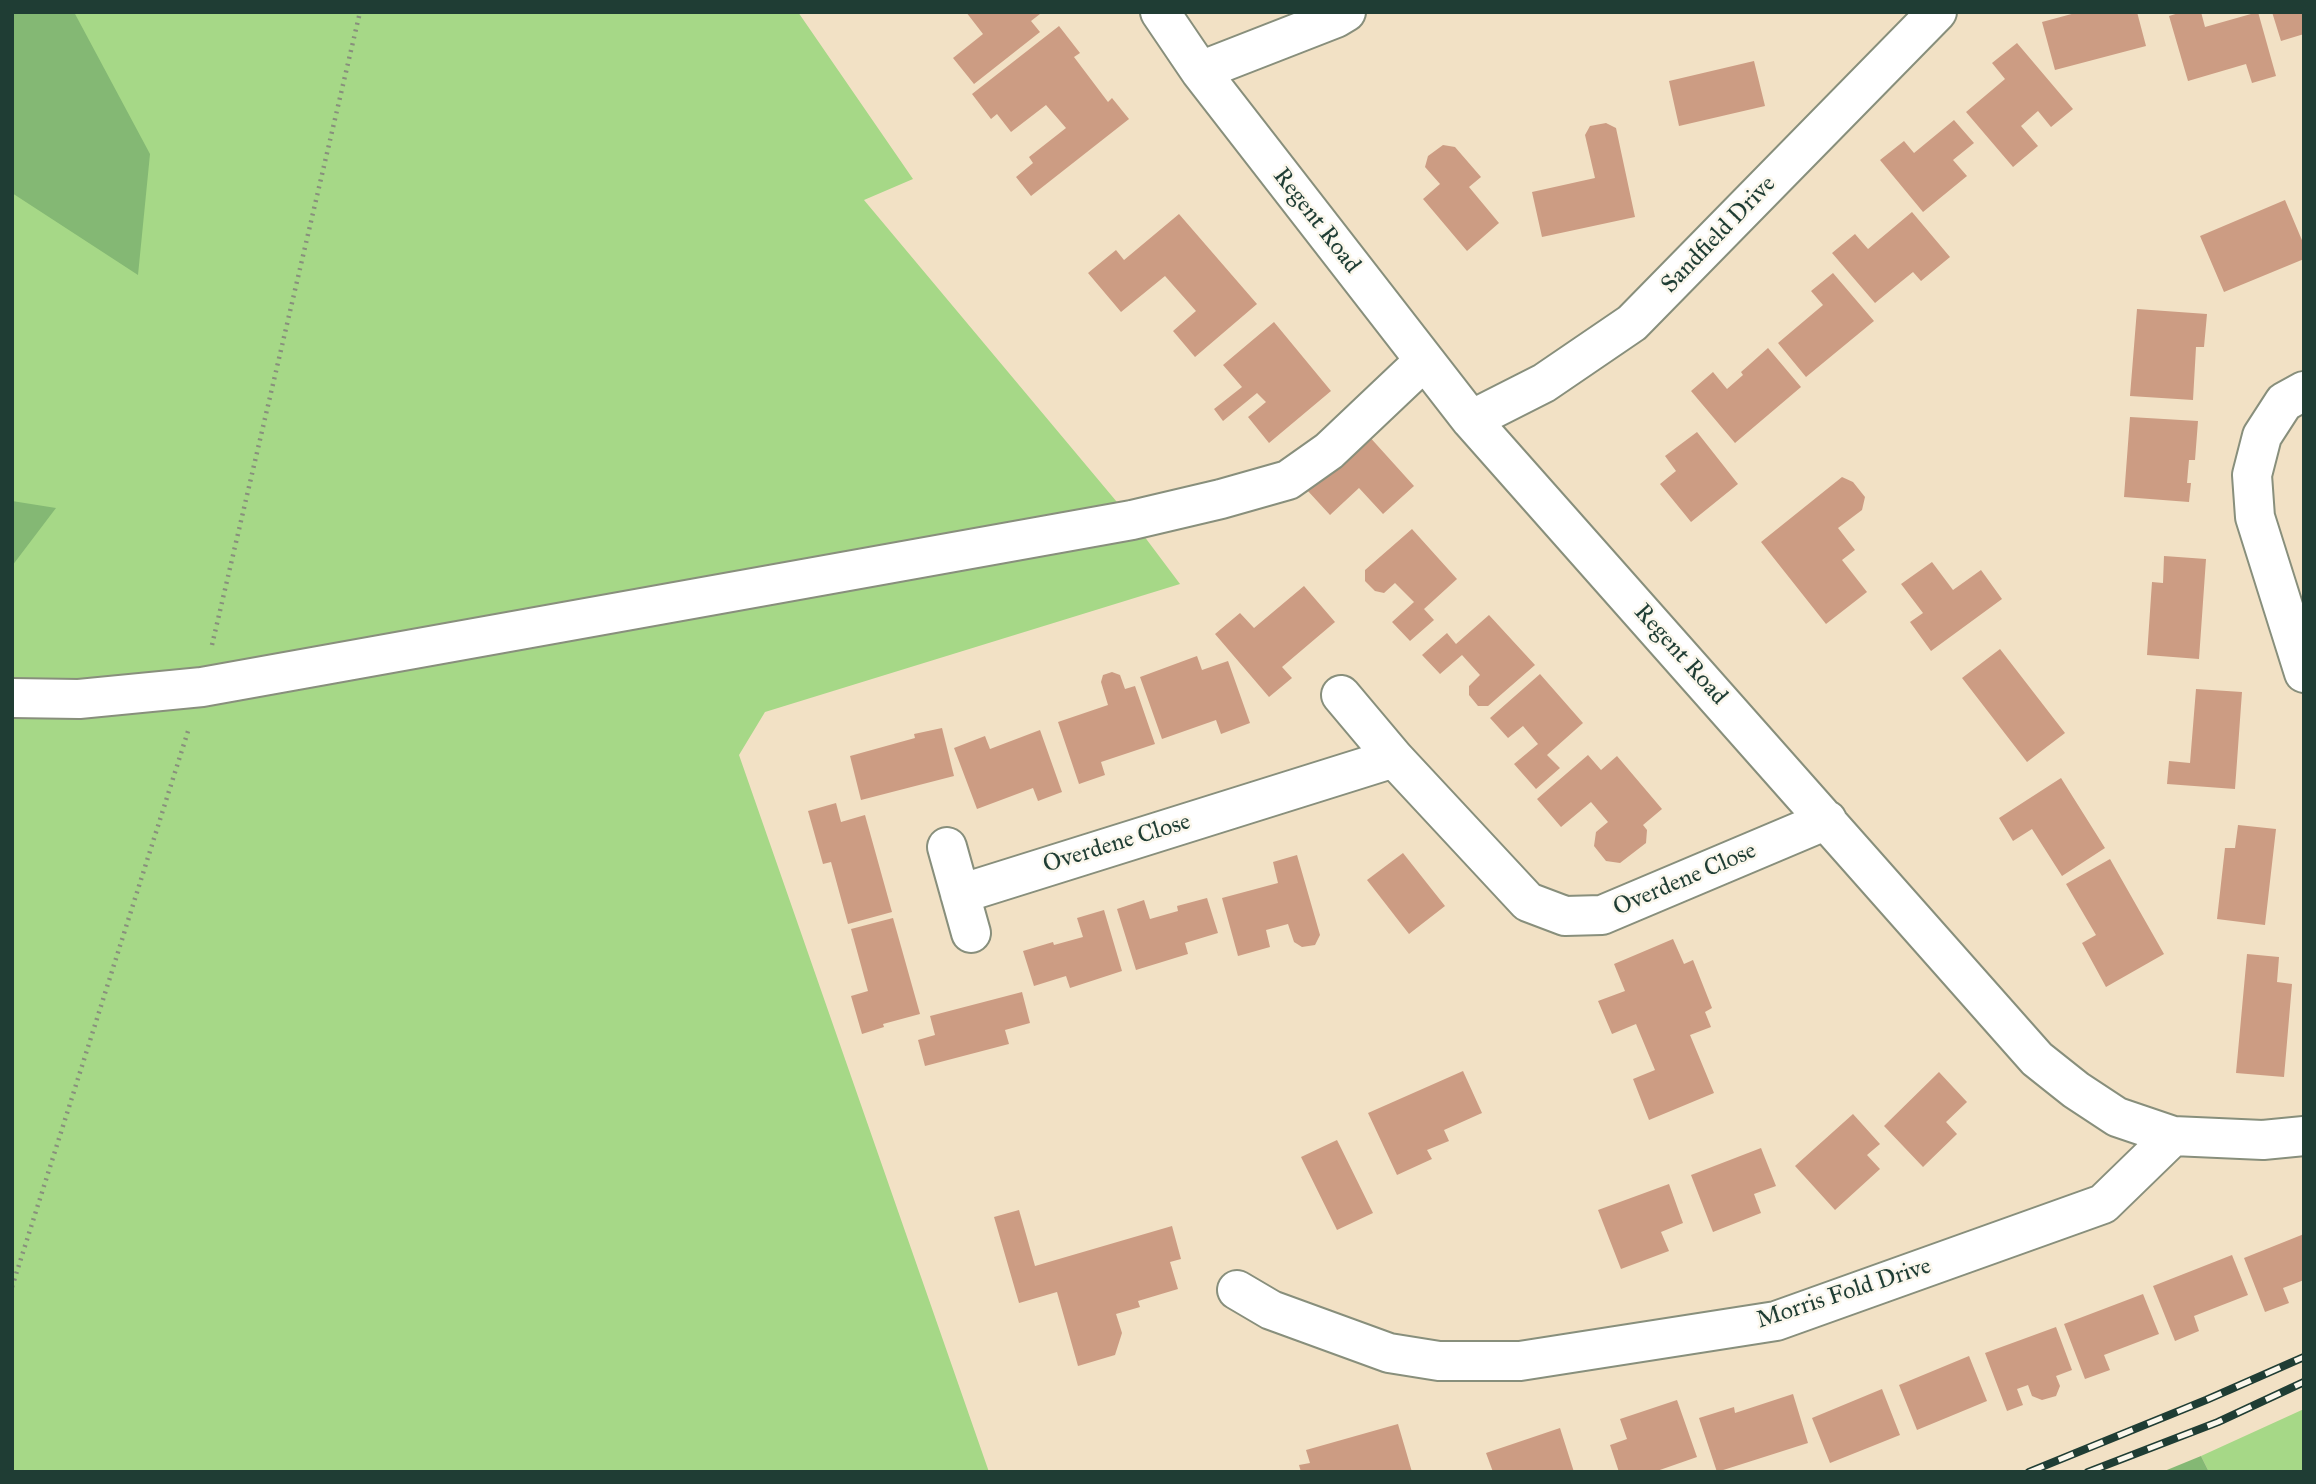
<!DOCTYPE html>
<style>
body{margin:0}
#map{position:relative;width:2316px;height:1484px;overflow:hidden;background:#f2e1c5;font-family:"IM FELL Great Primer",serif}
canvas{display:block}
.frame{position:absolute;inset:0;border:14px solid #1f3d34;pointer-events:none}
</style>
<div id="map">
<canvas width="2316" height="1484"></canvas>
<div class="frame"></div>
</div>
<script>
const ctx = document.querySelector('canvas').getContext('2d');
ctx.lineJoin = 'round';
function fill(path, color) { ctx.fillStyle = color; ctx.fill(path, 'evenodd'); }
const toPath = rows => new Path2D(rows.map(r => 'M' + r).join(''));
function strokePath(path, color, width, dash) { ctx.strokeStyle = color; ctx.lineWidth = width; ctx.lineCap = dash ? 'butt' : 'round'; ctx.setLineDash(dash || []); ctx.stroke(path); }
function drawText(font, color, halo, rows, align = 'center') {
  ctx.font = font + ' "IM FELL Great Primer",serif'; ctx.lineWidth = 5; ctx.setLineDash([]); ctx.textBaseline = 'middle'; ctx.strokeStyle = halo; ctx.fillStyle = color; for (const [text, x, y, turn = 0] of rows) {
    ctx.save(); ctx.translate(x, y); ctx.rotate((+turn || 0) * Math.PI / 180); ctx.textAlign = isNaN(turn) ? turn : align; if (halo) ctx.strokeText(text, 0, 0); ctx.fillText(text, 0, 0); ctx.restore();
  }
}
const green = toPath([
 [12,12,798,12,913,179,864,200,1132,520,1180,584,765,712,739,755,989,1472,12,1472],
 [2304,1409,2304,1472,2209,1472,2201,1456]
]);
const forest = toPath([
 [12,12,74,12,150,154,138,275,12,193],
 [12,501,56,508,12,566],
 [2201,1456,2209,1472,2162,1472]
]);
const building = toPath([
 [966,12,1038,12,1040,14,1031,21,1040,32,974,84,953,58,983,34],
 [2079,12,2137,12,2146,46,2055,70,2042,22],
 [2182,12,2201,12,2205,27,2258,12,2276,76,2252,83,2246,64,2188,81,2169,16],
 [2272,12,2304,12,2304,34,2281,41],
 [1059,26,1080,53,1074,57,1108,102,1112,98,1129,119,1031,196,1016,177,1033,163,1029,157,1066,128,1046,105,1011,132,997,114,991,119,972,94],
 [2017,43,2073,109,2051,127,2038,111,2021,126,2038,146,2013,167,1966,112,2005,79,1992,63],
 [1754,61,1765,106,1679,126,1669,81],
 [1954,120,1974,143,1953,160,1967,176,1923,212,1880,160,1904,141,1914,153],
 [1606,123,1616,128,1635,217,1542,237,1532,192,1595,178,1585,135,1590,126],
 [1443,145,1455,147,1481,177,1469,187,1499,223,1467,251,1423,199,1440,184,1425,167,1428,156],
 [2285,200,2304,245,2304,259,2224,292,2200,236],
 [1912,212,1950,257,1921,281,1913,272,1875,303,1832,253,1855,234,1868,249],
 [1179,214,1257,304,1195,357,1173,331,1196,311,1165,276,1121,312,1088,273,1116,250,1124,260],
 [1833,273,1874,321,1806,377,1778,343,1823,305,1811,291],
 [2137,309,2207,314,2204,347,2196,347,2193,400,2130,396],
 [1274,322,1331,391,1269,443,1248,417,1266,402,1257,393,1223,421,1214,409,1242,387,1223,365],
 [1768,348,1801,387,1735,443,1691,391,1713,372,1727,389,1743,375,1741,372],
 [2130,417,2198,421,2195,460,2189,460,2187,483,2191,483,2189,502,2124,497],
 [1697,432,1738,484,1691,522,1660,484,1676,471,1665,456],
 [1367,434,1414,486,1383,514,1359,488,1330,515,1307,490],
 [1842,477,1853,482,1865,497,1862,510,1838,528,1855,550,1842,560,1867,592,1826,624,1761,542],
 [1412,529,1457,579,1424,609,1434,620,1410,641,1392,622,1414,602,1395,583,1384,593,1375,591,1365,581,1365,570],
 [2164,556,2206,559,2199,659,2147,655,2152,582,2163,583],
 [1932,562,1953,590,1981,570,2002,599,1931,651,1910,622,1923,613,1901,584],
 [1304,586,1335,622,1282,667,1292,678,1269,697,1215,634,1240,613,1254,628],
 [1489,615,1535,665,1488,706,1478,706,1469,695,1469,686,1480,675,1462,655,1440,674,1422,655,1447,633,1456,644],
 [2000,649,2065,733,2027,762,1962,678],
 [1197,656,1202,670,1228,661,1250,723,1221,734,1216,720,1162,739,1140,677],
 [1112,672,1120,675,1125,689,1135,686,1155,744,1101,762,1105,775,1079,784,1058,722,1108,705,1101,682,1103,675],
 [1540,674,1583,723,1547,755,1560,768,1536,789,1514,764,1538,744,1523,726,1508,738,1490,718],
 [2196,689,2242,692,2235,789,2167,784,2169,761,2190,763],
 [942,728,954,776,861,800,850,756,915,738,914,734],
 [1040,730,1062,792,1038,801,1033,788,977,809,954,748,985,736,990,749],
 [1588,755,1601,770,1617,756,1662,809,1643,825,1647,830,1646,843,1620,863,1606,861,1594,846,1596,832,1608,822,1591,802,1561,827,1537,799],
 [2061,778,2105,848,2062,876,2032,829,2013,841,1999,818],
 [836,803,841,822,865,815,892,912,848,924,831,862,823,864,808,811],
 [2238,825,2276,829,2265,925,2217,919,2225,848,2235,848],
 [1403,853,1445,906,1409,934,1367,880],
 [1297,855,1320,935,1315,945,1302,947,1294,942,1288,924,1266,930,1270,947,1238,956,1222,898,1278,883,1273,862],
 [2110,859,2164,954,2106,987,2082,943,2096,935,2066,884],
 [1207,898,1218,933,1185,943,1188,954,1136,970,1117,909,1144,900,1150,919,1178,911,1177,906],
 [1104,910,1122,971,1070,988,1066,976,1034,986,1023,951,1053,942,1054,945,1083,937,1077,918],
 [893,918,920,1014,883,1024,884,1027,862,1034,851,996,868,991,851,929],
 [1673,939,1684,964,1693,960,1712,1008,1705,1012,1711,1027,1690,1035,1714,1093,1649,1120,1633,1079,1655,1070,1636,1024,1612,1034,1598,1001,1625,991,1614,964],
 [2247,954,2279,957,2277,982,2292,984,2284,1077,2236,1073],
 [1022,992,1030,1023,1005,1030,1009,1044,925,1066,918,1040,935,1035,930,1016],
 [1463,1071,1482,1113,1444,1130,1449,1141,1427,1150,1432,1159,1397,1175,1368,1113],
 [1939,1072,1967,1102,1946,1122,1957,1134,1923,1167,1884,1126],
 [1853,1114,1880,1144,1867,1155,1880,1169,1835,1210,1795,1166],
 [1337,1140,1373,1213,1337,1230,1301,1157],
 [1761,1148,1776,1186,1754,1194,1761,1213,1713,1232,1691,1175],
 [1669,1184,1683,1223,1661,1232,1669,1251,1621,1269,1598,1210],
 [1019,1210,1035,1266,1172,1226,1181,1259,1170,1262,1178,1289,1138,1301,1140,1307,1116,1314,1122,1333,1115,1355,1078,1366,1057,1292,1019,1303,994,1217],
 [2304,1234,2304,1280,2283,1288,2289,1303,2265,1312,2244,1258],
 [2232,1255,2248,1295,2194,1316,2199,1331,2175,1341,2153,1286],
 [2143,1294,2159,1334,2104,1355,2110,1370,2085,1379,2064,1324],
 [2056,1327,2072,1370,2056,1376,2060,1386,2056,1396,2042,1400,2032,1396,2028,1385,2017,1389,2023,1405,2007,1411,1985,1353],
 [1969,1356,1987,1401,1917,1430,1899,1385],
 [1882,1389,1900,1435,1830,1463,1812,1418],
 [1793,1394,1808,1443,1717,1472,1699,1418,1734,1407,1735,1413],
 [1677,1400,1697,1457,1654,1472,1619,1472,1610,1445,1627,1439,1620,1419],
 [1398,1424,1412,1472,1301,1472,1299,1465,1310,1463,1306,1450],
 [1560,1428,1574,1472,1493,1472,1486,1453]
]);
const path = toPath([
 [212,645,360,12],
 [12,1287,189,728]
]);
const minor = toPath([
 [1160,12,1200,71,1471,420,2037,1059,2076,1090,2117,1117,2173,1136,2263,1140,2304,1136],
 [1200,71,1336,18,1346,12],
 [2304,391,2284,402,2262,436,2252,475,2255,517,2304,673],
 [1471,420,1544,383,1632,323,1937,12],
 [1341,695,1394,758,1528,902,1565,916,1602,915,1827,820],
 [12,698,79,699,202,687,1132,520,1221,499,1288,480,1329,451,1424,361],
 [947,847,971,933],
 [960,894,1394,758],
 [1237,1290,1271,1310,1389,1353,1439,1361,1520,1361,1776,1321,2103,1204,2173,1136]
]);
const rail = toPath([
 [2029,1472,2206,1400,2304,1357],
 [2088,1472,2218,1422,2304,1382]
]);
const streetNames = [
 ["Regent Road",1316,221,52],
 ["Sandfield Drive",1719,235,-46],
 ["Regent Road",1680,655,48],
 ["Overdene Close",1117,844,-17],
 ["Overdene Close",1685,880,-23],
 ["Morris Fold Drive",1844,1294,-18]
];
fill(green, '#a6d887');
fill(forest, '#84b874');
fill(building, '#cc9c83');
strokePath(minor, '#888f7c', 42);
strokePath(path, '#888f7c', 4.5, [2, 5]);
strokePath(minor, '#fff', 38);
strokePath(rail, '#1f3d34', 8);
strokePath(rail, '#fbf7ec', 5, [16]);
drawText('24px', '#1f3d34', '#fbf7ec', streetNames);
</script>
